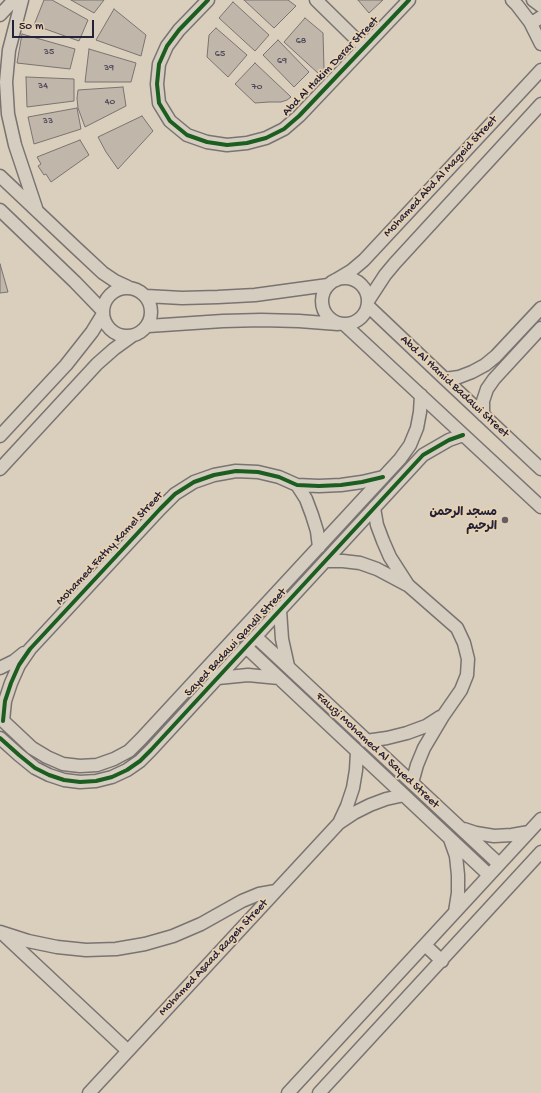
<!DOCTYPE html>
<meta charset="utf-8">
<style>
body{margin:0}
#map{position:relative;width:541px;height:1093px;overflow:hidden;background:#dacebd;font-family:"Gochi Hand",sans-serif}
canvas{display:block}
.scale{position:absolute;left:12px;top:20px;width:82px;height:18px;box-sizing:border-box;border:2px solid #22223b;border-top:0;padding-left:5px;font-size:12px;line-height:14px;white-space:nowrap;color:#22223b;-webkit-text-stroke:3px #e7d1b0;paint-order:stroke}
</style>
<div id="map">
<canvas width="541" height="1093"></canvas>
<div class="scale">50 m</div>
</div>
<script>
const ctx = document.querySelector('canvas').getContext('2d');
ctx.lineJoin = 'round';
function fill(path, color) { ctx.fillStyle = color; ctx.fill(path, 'evenodd'); }
const toPath = rows => new Path2D(rows.map(r => 'M' + r).join(''));
function strokePath(path, color, width, dash) { ctx.strokeStyle = color; ctx.lineWidth = width; ctx.lineCap = dash ? 'butt' : 'round'; ctx.setLineDash(dash || []); ctx.stroke(path); }
function drawText(font, color, halo, rows, align = 'center') {
  ctx.font = font + ' "Gochi Hand","Playpen Sans Arabic",sans-serif'; ctx.lineWidth = 3.5; ctx.setLineDash([]); ctx.textBaseline = 'middle'; ctx.strokeStyle = halo; ctx.fillStyle = color; for (const [text, x, y, turn = 0] of rows) {
    ctx.save(); ctx.translate(x, y); ctx.rotate((+turn || 0) * Math.PI / 180); ctx.textAlign = isNaN(turn) ? turn : align; if (halo) ctx.strokeText(text, 0, 0); ctx.fillText(text, 0, 0); ctx.restore();
  }
}
const building = toPath([
 [44,0,52,0,88,20,79,41,34,25,44,0],
 [71,0,104,0,94,13,71,0],
 [244,0,288,0,296,6,274,28,244,0],
 [358,0,383,0,369,13,358,0],
 [233,2,269,35,255,51,219,18,233,2],
 [114,9,146,35,141,56,96,40,114,9],
 [305,18,323,33,324,69,319,74,284,42,305,18],
 [216,28,247,55,228,77,207,57,209,35,216,28],
 [22,34,75,49,70,69,17,63,22,34],
 [278,40,309,72,294,87,263,55,278,40],
 [89,49,136,63,131,82,85,82,89,49],
 [255,63,291,97,287,100,281,102,269,102,255,103,235,84,255,63],
 [26,77,74,79,74,101,27,107,26,77],
 [123,87,126,106,85,127,78,108,77,98,78,90,123,87],
 [77,108,81,129,34,144,28,117,77,108],
 [142,116,153,131,118,169,106,152,98,137,142,116],
 [80,140,89,155,51,182,46,174,44,175,38,166,41,164,37,157,80,140],
 [0,264,8,292,0,293,0,264]
]);
const minor = toPath([
 [22,0,9,50,6,82,8,114,15,145,37,211],
 [208,0,179,30,167,46,159,64,157,84,159,103,170,121,187,135,207,142,227,145,247,143,266,138,284,129,299,116,409,0],
 [316,0,364,47],
 [512,0,517,5,530,22,541,44],
 [533,0,541,6],
 [0,15,14,0],
 [530,22,535,21,541,17],
 [0,176,73,245,103,273,115,281,128,287],
 [0,210,75,282,103,311],
 '322 301a23 23 0 1 1 46 0a23 23 0 1 1-46 0Z',
 [336,280,351,271,364,260,541,70],
 '103 312a24 24 0 1 1 48 0a24 24 0 1 1-48 0Z',
 [146,296,182,298,218,297,255,295,328,285],
 [368,301,385,275,395,263,541,104],
 [368,306,445,379,541,469],
 [345,325,541,507],
 [148,326,223,321,261,320,299,321,338,324],
 [445,379,459,377,472,372,485,365,496,356,541,308],
 [483,415,483,401,487,389,494,379,541,328],
 [0,436,66,365,92,332,103,314],
 [0,469,97,364,114,349,132,336],
 [297,485,306,499,312,515,317,531,319,547],
 [374,508,377,525,383,541,390,557,408,585],
 [326,561,343,561,360,563,377,569,409,586,457,628,464,643,468,659,467,675,461,690,443,716,424,748,417,765,412,783],
 [280,610,282,639,288,666],
 [256,637,499,864],
 [246,647,489,875],
 [0,668,14,661,24,653],
 [215,676,218,678,248,675,279,678],
 [0,718,32,748,47,757,63,764,80,766,97,765,114,759,129,751,141,739,400,459,410,445,417,428,420,412,421,395],
 [3,721,5,701,11,683,19,665,30,649,160,509,175,494,194,482,214,475,236,471,258,472,279,477,297,485,319,486,341,485,362,482,383,477],
 [0,738,19,755,35,768,49,775,64,780,80,782,96,781,112,777,127,770,140,761,151,750,423,455,449,440,463,435],
 [366,741,387,738,407,733,426,726,440,717],
 [340,821,347,806,353,788,356,770,357,752],
 [464,829,476,833,494,836,512,835,529,832],
 [450,839,456,856,458,875,458,893,455,912],
 [0,932,28,941,57,947,86,950,116,949,145,944,173,936,201,924,242,901,259,894,276,891],
 [4,935,128,1051],
 [425,945,442,961],
 [89,1093,339,823,354,813,370,805,386,799,404,795],
 [288,1093,541,819],
 [319,1093,541,852]
]);
const cycleway = toPath([
 [208,0,179,30,167,46,159,64,157,84,159,103,170,121,187,135,207,142,227,145,247,143,266,138,284,129,299,116,409,0],
 [3,721,5,701,11,683,19,665,30,649,160,509,175,494,194,482,214,475,236,471,258,472,279,477,297,485,319,486,341,485,362,482,383,477],
 [0,738,19,755,35,768,49,775,64,780,80,782,96,781,112,777,127,770,140,761,151,750,423,455,449,440,463,435]
]);
const markers = [
 [505,520,4,"#625e68"]
];
const numberNames = [
 ["68",301,41],
 ["35",49,52],
 ["65",220,54],
 ["69",282,61],
 ["39",109,68],
 ["34",43,86],
 ["70",257,87],
 ["40",110,102],
 ["33",48,121]
];
const streetNames = [
 ["Abd Al Hakim Derar Street",331,67,-46],
 ["Mohamed Abd Al Mageid Street",441,177,-47],
 ["Abd Al Hamid Badawi Street",454,387,43],
 ["Mohamed Fathy Kamel Street",110,549,-47],
 ["Sayed Badawi Qandil Street",236,643,-47],
 ["Fawzi Mohamed Al Sayed Street",377,751,43],
 ["Mohamed Asaad Rageh Street",214,958,-47]
];
const poiNames = [
 ["مسجد الرحمن",497,513],
 ["الرحيم",497,527]
];
fill(building, '#c1b6aa');
strokePath(building, '#797471', 1);
strokePath(minor, '#797471', 15);
strokePath(minor, '#d6cdc1', 12);
strokePath(cycleway, '#1b5e20', 4);
for (const [x, y, r, color] of markers) { const dot = new Path2D(); dot.arc(x, y, r, 0, 2 * Math.PI); ctx.fillStyle = color; ctx.fill(dot); strokePath(dot, '#e7d1b0', 1.5); }
drawText('10px', '#4c4858', null, numberNames);
drawText('12px', '#22223b', '#e7d1b0', streetNames);
drawText('bold 12px', '#22223b', '#e7d1b0', poiNames, 'right');
</script>
